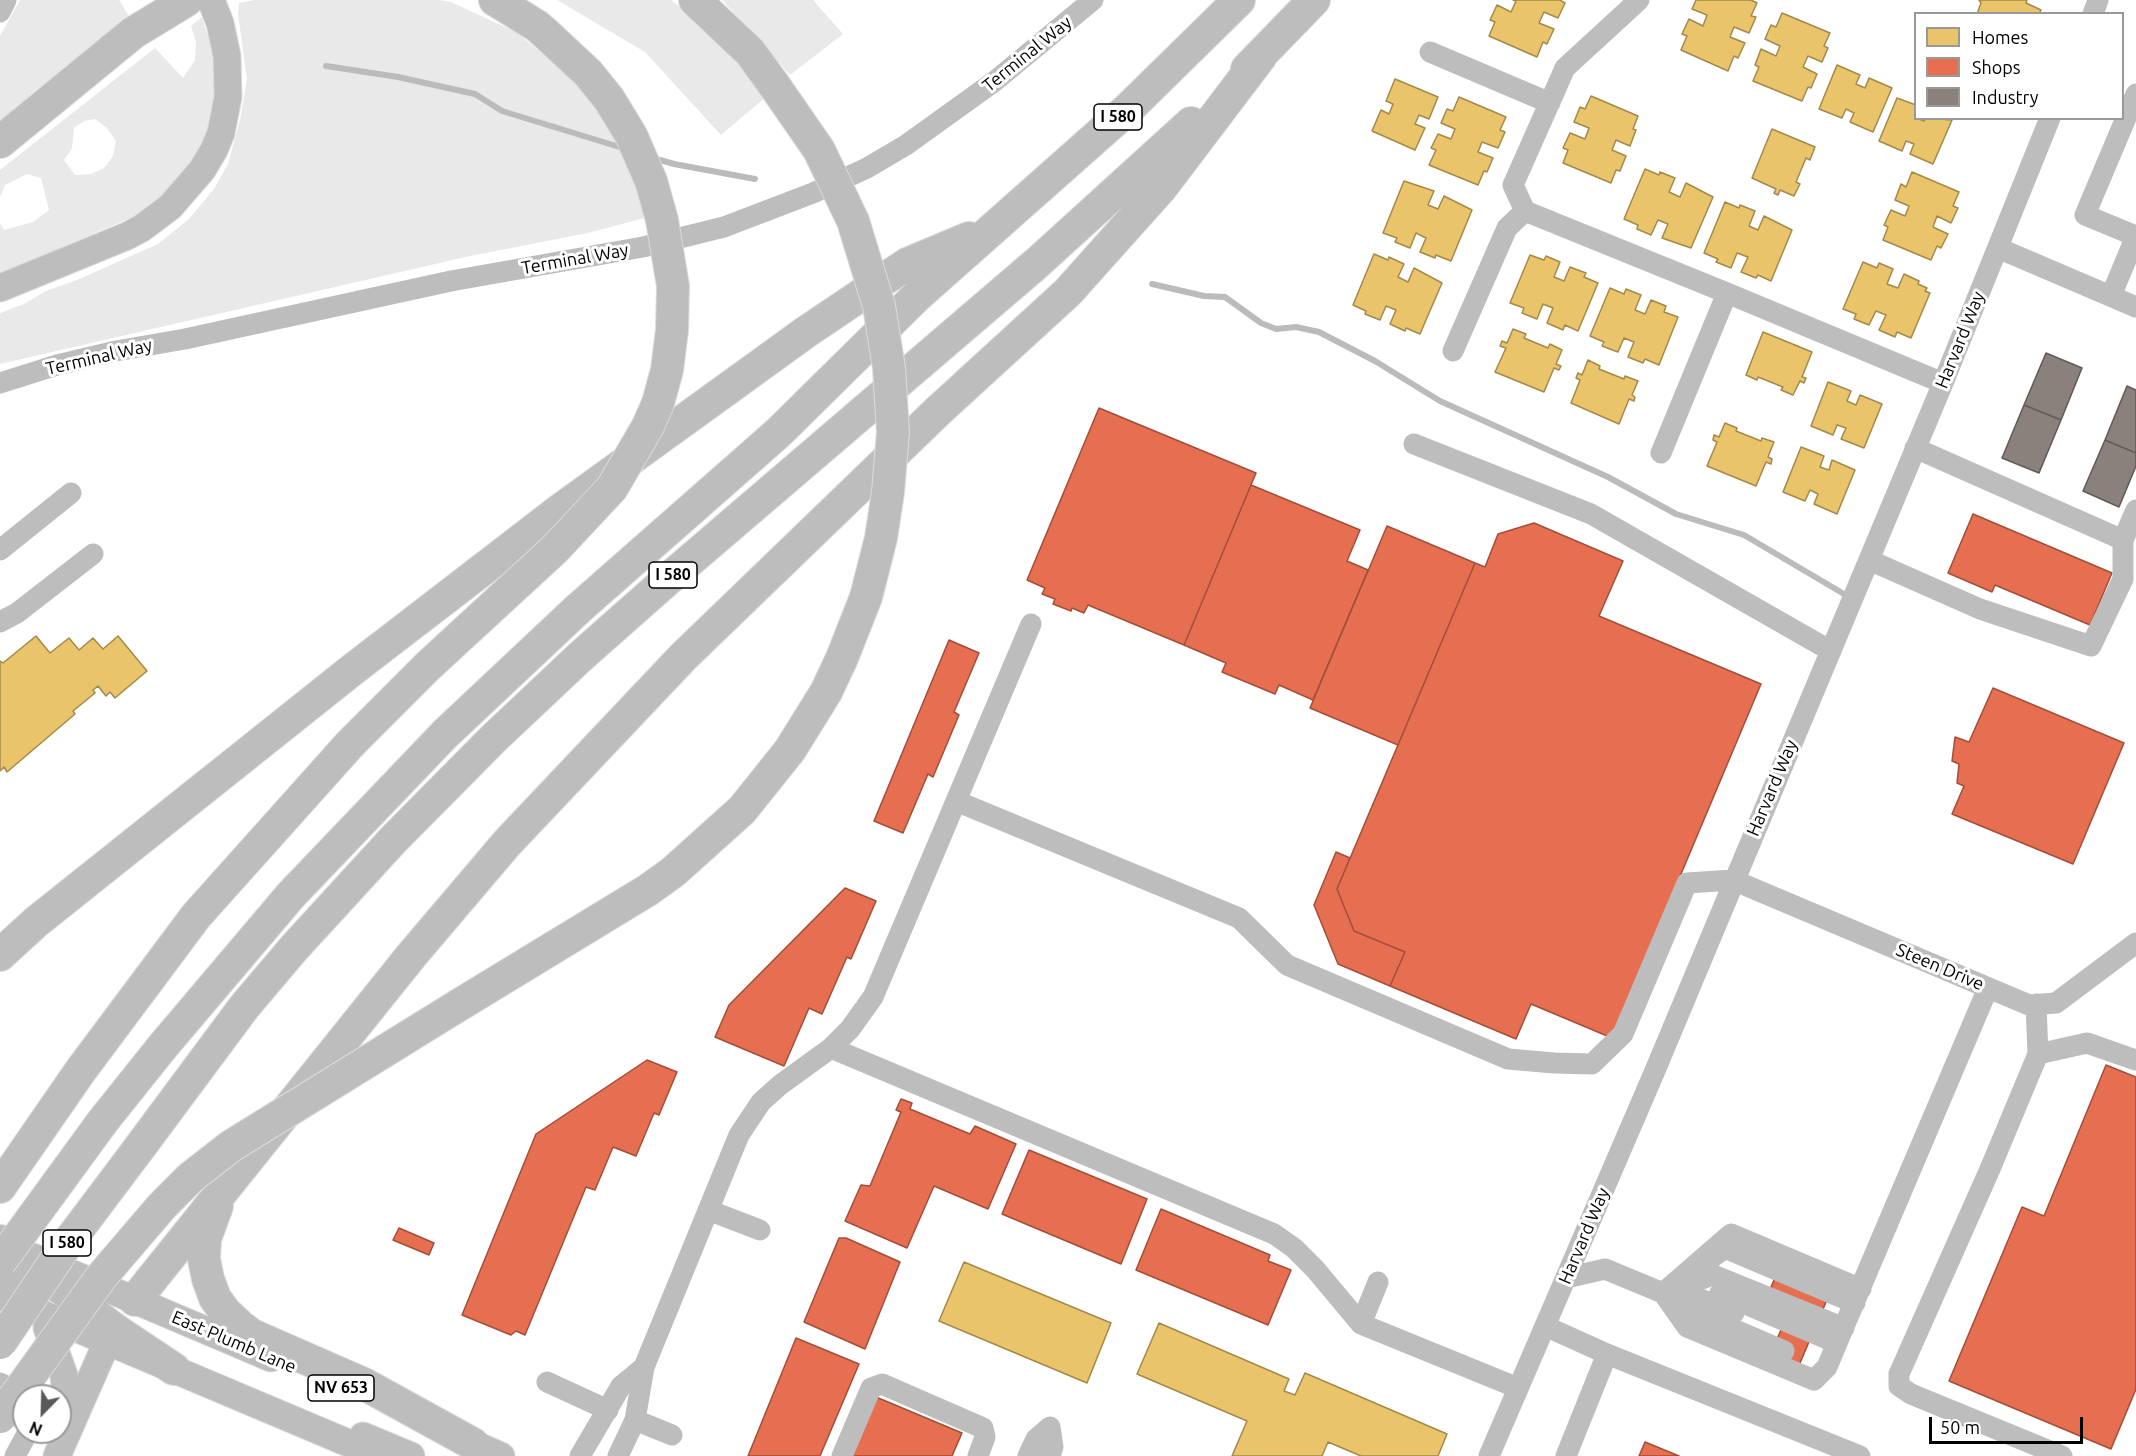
<!DOCTYPE html>
<style>
body{margin:0}
#map{position:relative;width:2136px;height:1456px;overflow:hidden;background:#fff;font-family:Ubuntu,sans-serif}
canvas{display:block}
.legend{position:absolute;left:1914px;top:12px;width:210px;height:108px;box-sizing:border-box;background:#fff;border:2px solid #999;margin:0;padding:8px 10px;list-style:none;font-size:18px;color:#000}
.legend li{display:flex;align-items:center;gap:12px;height:30px}
.legend b{width:30px;border:2px solid #999}
.north{position:absolute;left:12px;top:1384px;width:60px;height:60px;box-sizing:border-box;background:#fff;border:2px solid #999;border-radius:50%;rotate:203deg;font-size:16px;font-weight:700;line-height:24px;text-align:center;color:#000}
.north::after{content:'';display:block;margin:auto;width:21px;height:27px;background:#595959;clip-path:polygon(50% 0,100% 100%,50% 72%,0 100%)}
.scale{position:absolute;left:1929px;top:1417px;width:154px;height:27px;box-sizing:border-box;border:3px solid #000;border-top:0;padding-left:8px;font-size:18px;line-height:21px;white-space:nowrap;color:#000;-webkit-text-stroke:4px #fff;paint-order:stroke}
</style>
<div id="map">
<canvas width="2136" height="1456"></canvas>
<ul class="legend">
<li><b style="height:16px;background:#e9c46a"></b>Homes</li>
<li><b style="height:16px;background:#e76f51"></b>Shops</li>
<li><b style="height:16px;background:#8a817c"></b>Industry</li>
</ul>
<div class="north">N</div>
<div class="scale">50 m</div>
</div>
<script>
const ctx = document.querySelector('canvas').getContext('2d');
ctx.lineJoin = 'round';
function fill(path, color) { ctx.fillStyle = color; ctx.fill(path, 'evenodd'); }
const toPath = rows => new Path2D(rows.map(r => 'M' + r).join(''));
function strokePath(path, color, width, dash) { ctx.strokeStyle = color; ctx.lineWidth = width; ctx.lineCap = dash ? 'butt' : 'round'; ctx.setLineDash(dash || []); ctx.stroke(path); }
function drawText(font, color, halo, rows, align = 'center') {
  ctx.font = font + ' Ubuntu,sans-serif'; ctx.lineWidth = 6; ctx.setLineDash([]); ctx.textBaseline = 'middle'; ctx.strokeStyle = halo; ctx.fillStyle = color; for (const [text, x, y, turn = 0] of rows) {
    ctx.save(); ctx.translate(x, y); ctx.rotate((+turn || 0) * Math.PI / 180); ctx.textAlign = isNaN(turn) ? turn : align; if (halo) ctx.strokeText(text, 0, 0); ctx.fillText(text, 0, 0); ctx.restore();
  }
}
const green = toPath([
 [20,0,119,0,134,24,0,133,0,36],
 [255,0,440,0,451,2,516,32,574,79,610,125,652,216,588,233,470,256,0,364,0,313,24,304,46,291,77,280,158,244,189,219,214,189,228,164,240,120,247,79,238,14,239,3],
 [557,0,671,0,713,35,768,95,721,135,645,52],
 [722,0,813,0,843,34,790,75],
 [202,17,216,62,215,106,205,140,188,168,164,194,137,215,0,274,0,223,4,230,33,222,49,210,41,178,27,174,5,185,0,197,0,170,155,48,183,78,195,60,196,42,191,26],
 [95,119,106,127,116,141,113,156,104,168,91,174,75,175,64,160,72,148,74,128,84,121]
]);
const homes = toPath([
 [1513,0,1560,0,1565,3,1558,18,1544,12,1539,23,1554,29,1547,44,1543,42,1537,57,1489,36,1495,22,1490,20,1497,5,1511,12,1516,1,1513,0],
 [1696,0,1751,0,1757,3,1751,16,1756,17,1749,33,1734,27,1730,37,1745,43,1738,58,1734,56,1728,71,1681,50,1687,36,1682,34,1689,19,1703,26,1707,15,1692,9,1696,0],
 [1979,0,2027,0,2026,3,2041,10,2039,14,1977,14,1981,3,1979,0],
 [1782,13,1830,33,1824,46,1828,48,1822,62,1808,56,1803,67,1817,74,1811,88,1808,87,1802,101,1753,81,1759,67,1755,65,1761,49,1776,56,1780,46,1765,39,1771,25,1776,27,1782,13],
 [1837,65,1860,75,1856,84,1865,88,1869,78,1892,88,1873,132,1850,122,1854,113,1846,109,1842,118,1819,109,1837,65],
 [1395,79,1438,97,1429,119,1419,115,1415,124,1425,128,1415,150,1372,131,1381,110,1389,114,1393,104,1386,101,1395,79],
 [1591,96,1638,116,1633,129,1636,130,1630,146,1616,140,1612,150,1626,156,1620,171,1616,170,1611,183,1563,163,1568,150,1563,148,1570,133,1585,139,1589,128,1574,122,1580,107,1585,109,1591,96],
 [1459,97,1506,117,1500,130,1505,132,1498,148,1482,142,1478,152,1493,158,1487,172,1484,171,1478,185,1429,165,1436,150,1431,148,1438,134,1451,139,1455,129,1441,123,1447,109,1453,111,1459,97],
 [1897,98,1916,105,1916,118,1924,121,1925,118,1952,120,1933,164,1910,154,1914,144,1906,141,1902,151,1879,141,1897,98],
 [1772,129,1815,147,1810,160,1806,158,1796,182,1800,184,1794,196,1780,190,1778,195,1774,193,1776,189,1752,178,1772,129],
 [1645,169,1659,175,1660,172,1675,178,1669,192,1680,197,1686,183,1713,197,1691,248,1662,238,1668,224,1658,220,1651,235,1637,229,1638,225,1624,219,1645,169],
 [1912,172,1959,192,1953,206,1958,208,1951,223,1937,216,1933,227,1948,234,1941,248,1937,246,1931,260,1883,240,1888,227,1884,225,1891,210,1905,216,1909,206,1895,200,1901,184,1906,187,1912,172],
 [1404,181,1434,191,1428,205,1438,209,1444,196,1472,210,1451,261,1436,255,1435,258,1420,252,1426,238,1416,233,1410,248,1395,242,1397,238,1383,233,1404,181],
 [1725,202,1739,208,1740,205,1755,211,1749,226,1758,230,1764,216,1792,230,1771,281,1758,275,1756,278,1741,272,1748,257,1737,253,1731,268,1716,262,1718,259,1704,253,1725,202],
 [1374,254,1388,260,1389,257,1404,264,1398,277,1408,282,1414,268,1442,283,1420,334,1406,328,1405,331,1390,324,1396,310,1386,306,1380,320,1365,314,1366,311,1353,305,1374,254],
 [1530,255,1544,260,1546,256,1560,262,1554,277,1564,281,1570,267,1586,273,1584,277,1598,283,1578,331,1565,325,1563,330,1547,323,1553,308,1543,304,1537,319,1522,313,1524,308,1510,303,1530,255],
 [1863,262,1877,268,1879,263,1893,269,1887,284,1898,288,1904,274,1919,281,1918,284,1927,288,1925,291,1930,293,1911,338,1897,332,1895,337,1879,330,1886,315,1876,311,1869,325,1854,319,1856,314,1843,309,1863,262],
 [1610,288,1624,294,1626,289,1641,295,1635,310,1645,314,1651,300,1666,306,1664,312,1678,317,1659,365,1645,359,1643,363,1628,357,1634,342,1624,338,1618,352,1602,346,1604,342,1590,336,1610,288],
 [1513,329,1526,334,1524,338,1548,348,1550,344,1562,350,1556,364,1561,366,1559,370,1554,368,1544,392,1495,372,1506,348,1500,346,1502,341,1507,343,1513,329],
 [1763,332,1812,352,1802,377,1806,378,1804,383,1800,381,1793,395,1781,390,1783,387,1758,377,1757,380,1746,375,1763,332],
 [1588,360,1600,366,1599,369,1624,379,1625,376,1638,381,1632,395,1635,397,1634,401,1629,399,1619,424,1571,403,1580,380,1576,378,1578,373,1582,375,1588,360],
 [1828,382,1851,391,1847,401,1856,405,1860,395,1882,404,1864,448,1841,439,1846,428,1837,425,1833,435,1811,426,1828,382],
 [1725,423,1737,428,1736,431,1761,441,1762,438,1774,442,1768,457,1772,459,1771,464,1766,462,1756,486,1707,466,1717,442,1713,440,1714,435,1719,437,1725,423],
 [1801,447,1824,456,1820,467,1829,470,1832,460,1855,470,1837,514,1814,504,1818,494,1810,490,1805,501,1783,492,1801,447],
 [36,636,50,653,69,638,79,650,93,638,103,649,118,636,147,671,115,698,110,692,106,696,98,686,93,690,95,693,73,711,75,714,7,772,4,767,0,771,0,661,3,663,36,636],
 [964,1262,1111,1323,1087,1383,939,1321,964,1262],
 [1159,1323,1289,1379,1284,1391,1295,1395,1305,1373,1447,1434,1438,1456,1361,1456,1328,1442,1322,1456,1232,1456,1247,1421,1137,1374,1159,1323]
]);
const shops = toPath([
 [1099,408,1256,473,1184,645,1088,605,1084,613,1072,608,1071,611,1053,604,1055,599,1042,594,1045,588,1027,580,1099,408],
 [1251,485,1360,530,1347,561,1368,570,1313,700,1279,685,1275,694,1222,672,1226,663,1184,645,1251,485],
 [1973,514,2112,573,2090,625,1995,585,1992,592,1948,573,1973,514],
 [1534,523,1623,561,1599,616,1761,684,1612,1038,1531,1004,1516,1039,1390,986,1405,952,1354,931,1337,889,1475,563,1485,567,1498,534,1534,523],
 [1387,526,1475,563,1398,745,1310,708,1387,526],
 [949,640,979,653,954,712,959,715,933,777,928,774,903,833,874,821,949,640],
 [1993,688,2124,743,2073,864,1952,814,1964,786,1957,783,1959,764,1952,761,1955,737,1969,742,1993,688],
 [1336,852,1350,858,1337,889,1354,931,1405,952,1390,986,1338,964,1314,905,1336,852],
 [845,888,876,901,851,959,847,957,822,1014,809,1008,784,1066,715,1037,729,1005,845,888],
 [647,1060,677,1072,659,1115,654,1113,636,1156,613,1147,595,1190,586,1187,525,1335,516,1331,511,1335,462,1315,536,1134,647,1060],
 [2106,1065,2136,1077,2136,1389,2111,1449,1949,1381,2022,1207,2044,1216,2106,1065],
 [901,1099,912,1103,910,1109,970,1134,975,1126,1016,1144,988,1209,934,1186,907,1248,845,1221,861,1185,870,1186,901,1112,896,1110,901,1099],
 [1029,1150,1147,1199,1121,1264,1002,1214,1029,1150],
 [1161,1209,1270,1255,1268,1261,1291,1270,1268,1325,1136,1270,1161,1209],
 [399,1228,434,1243,429,1255,393,1240,399,1228],
 [839,1238,846,1238,900,1262,865,1349,804,1322,839,1238],
 [1786,1252,1838,1274,1794,1377,1766,1365,1789,1311,1765,1301,1786,1252],
 [796,1338,859,1364,820,1456,748,1456,796,1338],
 [876,1397,962,1433,952,1456,852,1456,876,1397],
 [1645,1442,1679,1456,1639,1456,1645,1442]
]);
const industry = toPath([
 [2046,353,2082,368,2061,420,2024,405,2046,353],
 [2127,386,2136,390,2136,453,2105,440,2127,386],
 [2024,405,2061,420,2039,473,2002,458,2024,405],
 [2105,440,2136,453,2136,466,2119,507,2083,491,2105,440]
]);
const stream = toPath([
 [326,66,398,77,475,94,502,111,626,149],
 [653,158,674,164,755,179],
 [1152,284,1204,296,1225,297,1261,323,1276,329,1296,327,1319,332,1375,361,1440,401,1608,477,1676,514,1744,535,1844,594]
]);
const minor = toPath([
 [1639,0,1565,68,1513,185,1525,211,1727,293,1943,383],
 [0,12,6,0],
 [2093,14,2098,0],
 [1430,52,1550,103],
 [2136,94,2085,215,2136,236],
 [1998,248,2136,307],
 [2111,296,2136,236],
 [1453,351,1507,228,1525,211],
 [0,383,57,365,116,351,185,339,451,281,643,247,724,227,813,193,867,168,906,145,995,81,1093,0],
 [1414,444,1591,514,1831,651],
 [1915,448,2123,540],
 [1661,453,1727,293],
 [0,550,71,493],
 [1869,560,1980,609,2091,646,2123,579,2123,540,2136,510],
 [0,622,17,613,93,554],
 [956,801,1239,918,1287,965,1508,1059,1554,1063,1592,1064,1623,1034,1687,883,1733,880,2029,1005,2056,1003,2136,943],
 [2036,1004,2038,1054],
 [831,1048,1274,1234,1294,1248,1315,1269,1361,1324,1518,1388],
 [708,1210,760,1230],
 [1710,1259,1725,1248,1855,1303],
 [1566,1278,1605,1269,1663,1293,1687,1327,1814,1380,1827,1367,1837,1343,1988,988],
 [1675,1288,1713,1275,1844,1328],
 [1663,1293,1731,1234,1861,1289],
 [1667,1293,1700,1299,1734,1313],
 [1720,1293,1837,1343],
 [1671,1298,1693,1312,1784,1351],
 [1361,1324,1378,1282],
 [1545,1326,1607,1354,1860,1456],
 [547,1382,608,1410],
 [0,1383,28,1396],
 [635,1420,672,1435],
 [15,1456,28,1432],
 [580,1456,621,1386,644,1367],
 [618,1456,635,1420,644,1367,739,1135,761,1102,780,1085,831,1048,850,1029,873,997,1031,624],
 [842,1456,871,1388,882,1384,983,1428,985,1437,978,1456],
 [1028,1456,1036,1439,1050,1427,1053,1447,1050,1456],
 [1489,1456,1654,1073,1943,383,2050,118],
 [1566,1456,1607,1354],
 [2062,1456,1911,1394,1899,1386,1899,1374,1990,1169,2038,1054,2087,1043,2136,1060]
]);
const major = toPath([
 [0,288,127,236,142,228,170,207,202,170,214,150,221,133,228,97,227,56,220,23,211,0],
 [33,1257,271,1358],
 [0,1280,58,1288],
 [0,1296,379,1456],
 [47,1328,64,1375,68,1425],
 [453,1435,501,1456],
 [363,1436,411,1456],
 [57,1456,107,1342,116,1327]
]);
const highway = toPath([
 [495,0,537,26,545,33],
 [695,0,750,52,774,85],
 [1247,69,1314,0],
 [0,142,133,33,187,0],
 [0,955,36,922,352,670,560,510,806,332,907,264,969,238],
 [459,1005,648,890,673,872,742,810,790,750,826,692,842,658,866,597],
 [103,1121,163,1046,291,895,445,734,579,608,778,433,918,295,1129,108,1239,0],
 [140,1147,244,1007,294,948,393,840,493,739,580,657,667,580,1037,263,1191,123],
 [0,1187,81,1070,196,916,350,744],
 [217,1206,205,1239,204,1259,208,1279,215,1298,225,1312,240,1326,252,1335,364,1384,473,1444],
 [0,1241,114,1329,174,1369],
 [135,1300,411,956,507,843,683,657,938,411,1068,292,1161,188,1261,56]
]);
const highwayBridge = toPath([
 [774,85,819,150,853,221,879,306,889,368,893,432,888,492,881,538,866,597],
 [350,744,428,666,555,549,612,488,648,426,658,403,667,370,672,330,673,286,662,220,651,181,631,135,609,99,588,73,545,33],
 [0,1262,103,1121],
 [0,1343,64,1248,140,1147],
 [0,1417,102,1276,162,1206,190,1178,231,1146,459,1005]
]);
const shields = [
 [1118,117,48],
 [673,575,48],
 [67,1243,48],
 [341,1388,66]
];
const shieldNames = [
 ["I 580",1118,117],
 ["I 580",673,575],
 ["I 580",67,1243],
 ["NV 653",341,1388]
];
const streetNames = [
 ["Terminal Way",1027,54,-39],
 ["Terminal Way",575,259,-10],
 ["Harvard Way",1960,340,-68],
 ["Terminal Way",99,357,-13],
 ["Harvard Way",1772,788,-67],
 ["Steen Drive",1940,967,23],
 ["Harvard Way",1584,1236,-67],
 ["East Plumb Lane",234,1342,23]
];
fill(green, '#e9e9e9');
fill(homes, '#e9c46a');
strokePath(homes, '#a3894a', 1.5);
fill(shops, '#e76f51');
strokePath(shops, '#a24e39', 1.5);
fill(industry, '#8a817c');
strokePath(industry, '#615a57', 1.5);
strokePath(stream, '#bbb', 6);
strokePath(major, '#dbdbdb', 29);
strokePath(highway, '#dbdbdb', 34);
strokePath(minor, '#bdbdbd', 21);
strokePath(major, '#bdbdbd', 27);
strokePath(highway, '#bdbdbd', 32);
strokePath(highwayBridge, '#dbdbdb', 34, []);
strokePath(highwayBridge, '#bdbdbd', 32);
for (const [x, y, w] of shields) { const box = new Path2D(); box.roundRect(x - w / 2, y - 13, w, 26, 4.5); ctx.fillStyle = '#fff'; ctx.fill(box); strokePath(box, '#000', 1.5); }
drawText('bold 16px', '#000', null, shieldNames);
drawText('18px', '#000', '#fff', streetNames);
</script>
